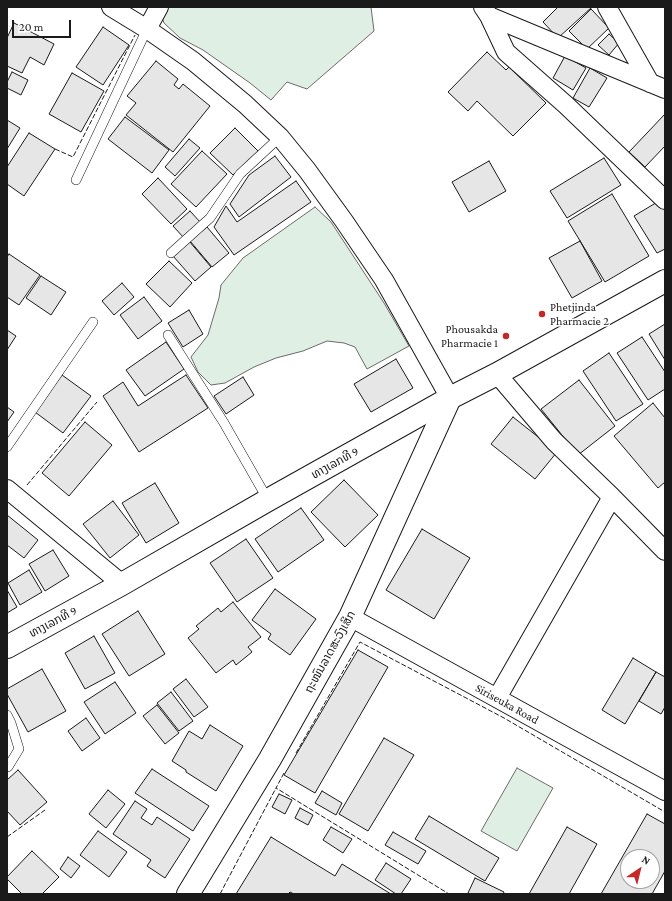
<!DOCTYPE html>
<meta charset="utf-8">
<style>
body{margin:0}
#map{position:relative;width:672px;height:901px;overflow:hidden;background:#fff;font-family:"Crimson Pro",serif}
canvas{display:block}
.frame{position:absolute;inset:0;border:8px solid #1a1a1a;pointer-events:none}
.north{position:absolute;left:620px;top:849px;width:40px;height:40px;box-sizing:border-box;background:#fff;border:1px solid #a3a3a3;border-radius:50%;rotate:35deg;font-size:11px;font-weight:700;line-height:16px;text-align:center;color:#1a1a1a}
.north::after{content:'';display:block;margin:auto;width:14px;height:18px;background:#c62828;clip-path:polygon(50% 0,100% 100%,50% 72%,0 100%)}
.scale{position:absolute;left:12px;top:20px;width:59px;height:18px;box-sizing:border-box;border:2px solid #1a1a1a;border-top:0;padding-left:5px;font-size:12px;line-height:14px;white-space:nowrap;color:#1a1a1a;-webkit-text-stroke:3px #fff;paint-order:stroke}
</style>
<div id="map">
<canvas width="672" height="901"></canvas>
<div class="frame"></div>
<div class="north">N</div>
<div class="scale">20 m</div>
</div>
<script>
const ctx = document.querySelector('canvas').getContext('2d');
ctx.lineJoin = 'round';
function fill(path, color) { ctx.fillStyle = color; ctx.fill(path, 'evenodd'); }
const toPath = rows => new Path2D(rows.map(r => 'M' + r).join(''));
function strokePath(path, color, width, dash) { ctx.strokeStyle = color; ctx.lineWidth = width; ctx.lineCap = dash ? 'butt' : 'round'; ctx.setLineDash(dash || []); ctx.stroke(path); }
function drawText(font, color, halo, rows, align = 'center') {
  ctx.font = font + ' "Crimson Pro","Noto Sans Lao",serif'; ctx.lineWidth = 3; ctx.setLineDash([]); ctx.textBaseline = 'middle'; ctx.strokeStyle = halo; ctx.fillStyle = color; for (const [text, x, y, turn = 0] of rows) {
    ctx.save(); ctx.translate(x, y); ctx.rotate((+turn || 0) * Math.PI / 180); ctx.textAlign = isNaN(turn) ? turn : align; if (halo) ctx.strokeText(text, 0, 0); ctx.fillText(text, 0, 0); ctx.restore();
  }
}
const green = toPath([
 [166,7,371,7,374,31,307,89,287,82,271,100,250,83,203,50,180,38,164,23,161,14,166,7],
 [315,207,331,222,384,303,409,346,367,369,355,347,344,343,327,341,303,351,276,358,254,367,225,383,211,385,198,372,191,357,208,335,219,298,221,285,243,258,315,207],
 [517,768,553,788,517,851,481,831,517,768]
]);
const building = toPath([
 [558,7,592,7,558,38,543,22,558,7],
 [591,9,609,28,587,49,569,31,591,9],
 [14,23,54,44,44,65,30,57,22,73,7,66,7,38,14,23],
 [103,27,129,45,103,85,76,67,103,27],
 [609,34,619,43,609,55,598,45,609,34],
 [487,52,506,70,509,67,546,103,513,136,477,101,468,111,448,92,487,52],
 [565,56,586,68,573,90,553,78,565,56],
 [156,61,178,79,174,85,179,89,183,84,210,106,173,152,126,115,136,103,127,96,156,61],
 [590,68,607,78,589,107,573,98,590,68],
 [12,72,28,80,21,95,7,88,7,82,12,72],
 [72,73,104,91,81,132,49,114,72,73],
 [665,114,665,146,645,167,629,152,665,114],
 [125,117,169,150,152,173,108,139,125,117],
 [7,120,20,128,7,149,7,120],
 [235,128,258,151,233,175,210,153,235,128],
 [29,133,55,149,24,196,7,184,7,167,29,133],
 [189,139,200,148,175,176,165,167,189,139],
 [202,151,227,174,196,207,171,184,202,151],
 [275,156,291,177,239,217,230,204,249,175,275,156],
 [604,158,621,185,567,218,550,191,604,158],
 [489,161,506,191,469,212,452,182,489,161],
 [158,178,187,209,171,224,142,194,158,178],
 [296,181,311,202,234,255,214,227,226,206,237,222,296,181],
 [612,194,649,256,605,282,568,221,612,194],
 [659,201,665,211,665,249,657,253,634,216,659,201],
 [190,211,201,223,184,238,173,226,190,211],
 [207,227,229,253,212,267,190,241,207,227],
 [189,241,211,267,195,281,173,256,189,241],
 [580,241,602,281,572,298,549,258,580,241],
 [9,254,40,275,19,305,7,297,7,257,9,254],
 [169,261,192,283,170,307,146,284,169,261],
 [41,276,66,292,51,315,26,298,41,276],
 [122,283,134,297,114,315,102,301,122,283],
 [144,297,162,321,138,339,120,315,144,297],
 [189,310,203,334,183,347,168,323,189,310],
 [665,324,665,360,649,334,665,324],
 [7,330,16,336,7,350,7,330],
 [642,337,665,372,665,389,648,400,617,353,642,337],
 [166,342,184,369,145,396,126,370,166,342],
 [609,353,643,404,616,421,583,371,609,353],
 [396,359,413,388,371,412,354,384,396,359],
 [62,375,91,396,63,433,35,412,62,375],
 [186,375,208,408,139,452,103,396,123,382,138,406,186,375],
 [243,377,254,395,226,414,214,396,243,377],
 [579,380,615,426,578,455,541,409,579,380],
 [653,403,665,418,665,482,658,488,614,436,653,403],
 [7,407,14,412,7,422,7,407],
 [513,417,557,452,535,479,491,444,513,417],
 [85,422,112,445,69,496,42,473,85,422],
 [344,480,378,515,345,547,311,512,344,480],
 [155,483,179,523,146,543,122,503,155,483],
 [113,501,139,535,110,558,83,524,113,501],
 [301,508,324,540,278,572,255,539,301,508],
 [7,515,38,540,24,558,7,545,7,515],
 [422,529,470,558,434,619,386,590,422,529],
 [246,539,273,578,237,602,210,563,246,539],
 [53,550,69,576,45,591,29,564,53,550],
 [29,570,42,592,20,605,8,583,29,570],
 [275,589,316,619,290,655,268,639,271,634,252,620,275,589],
 [7,590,17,607,7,613,7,590],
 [233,602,261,637,248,647,252,652,236,665,233,660,216,673,188,638,199,629,196,626,218,608,221,612,233,602],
 [138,611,165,654,129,676,102,634,138,611],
 [94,636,115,673,85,689,65,653,94,636],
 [358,650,388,667,315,793,284,775,358,650],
 [633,658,656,672,625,724,602,710,633,658],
 [42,669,66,711,28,732,7,694,7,689,42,669],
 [656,672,665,677,665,707,661,714,639,701,656,672],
 [186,679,208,707,194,717,173,689,186,679],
 [115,682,136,713,105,734,84,702,115,682],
 [171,692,193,721,179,731,157,703,171,692],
 [157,705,179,733,165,744,143,716,157,705],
 [86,718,100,738,82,751,68,731,86,718],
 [210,725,243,746,216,791,186,772,186,770,172,761,189,731,202,739,210,725],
 [384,738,414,755,368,831,339,814,384,738],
 [152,769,209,806,193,831,135,793,152,769],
 [18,770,47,802,20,825,7,811,7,780,18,770],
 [108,790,125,804,106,828,89,814,108,790],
 [322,791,342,803,336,815,315,803,322,791],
 [279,794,292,800,285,814,272,807,279,794],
 [135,801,147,809,141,818,152,825,157,817,190,839,165,878,147,866,151,860,113,834,135,801],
 [300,808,313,815,308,825,295,818,300,808],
 [647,814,665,824,665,871,652,894,601,894,647,814],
 [628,857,652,857,652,881,628,881,628,857],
 [429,816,499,858,485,881,415,839,429,816],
 [331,827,352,839,343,853,323,840,331,827],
 [567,827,597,844,569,894,529,894,567,827],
 [98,831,127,852,109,877,80,855,98,831],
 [393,832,426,851,418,864,385,845,393,832],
 [271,837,335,876,342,864,391,894,294,894,290,892,288,894,236,894,271,837],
 [32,851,59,877,42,894,22,894,7,879,7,877,32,851],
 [68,857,80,866,71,878,60,869,68,857],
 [386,863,411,879,401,894,396,894,375,880,386,863],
 [475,878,504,892,503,894,470,894,468,893,475,878]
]);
const service = toPath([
 [76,180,147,29],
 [171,253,210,218,240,174,280,137],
 [168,335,224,423,268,500],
 [7,447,93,322],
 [7,715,11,723,19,749,8,767]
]);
const minor = toPath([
 [111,7,147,29,193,61,245,104,280,137,307,170,344,221,384,280,450,398],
 [483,7,489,16,506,52,566,105,665,200],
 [607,7,650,83],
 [489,16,665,89],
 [147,29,159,7],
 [497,374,554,441,612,497,665,551],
 [7,489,122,584],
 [350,617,665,791],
 [497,698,612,497]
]);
const tertiary = toPath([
 [188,894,270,759,350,617,450,398]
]);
const primary = toPath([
 [7,647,122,584,268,500,450,398,497,374,665,281]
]);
const fence = toPath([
 [55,149,73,157,135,35],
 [27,485,97,402],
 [296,753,360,642,504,718,665,812],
 [284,773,276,788,449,894],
 [7,837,45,810],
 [220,894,276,788]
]);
const markers = [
 [542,314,4,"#c62828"],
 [506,336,4,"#c62828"]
];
const poiNames = [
 ["Phetjinda",550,307],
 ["Pharmacie 2",550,321],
 ["Phousakda",498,329,"right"],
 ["Pharmacie 1",498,343,"right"]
];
const streetNames = [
 ["ທາງເລກທີ 9",335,463,-29],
 ["ທາງເລກທີ 9",53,622,-28],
 ["ຖະໜົນລາດສະວົງເສິກ",330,652,-61],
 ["Siriseuka Road",507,704,29]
];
fill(green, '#e0efe3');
strokePath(green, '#6a6a6a', 1);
fill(building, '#e6e6e6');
strokePath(building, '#1a1a1a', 1);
strokePath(service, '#1a1a1a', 10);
strokePath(minor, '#1a1a1a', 20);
strokePath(tertiary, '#1a1a1a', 24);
strokePath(primary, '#1a1a1a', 24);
strokePath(service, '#fff', 9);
strokePath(minor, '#fff', 18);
strokePath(tertiary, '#fff', 22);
strokePath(primary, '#fff', 22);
strokePath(fence, '#1a1a1a', 1, [5, 2]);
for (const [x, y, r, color] of markers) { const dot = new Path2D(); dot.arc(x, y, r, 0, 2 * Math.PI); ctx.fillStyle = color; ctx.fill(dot); strokePath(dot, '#fff', 1.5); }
drawText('12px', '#1a1a1a', '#fff', poiNames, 'left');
drawText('12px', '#1a1a1a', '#fff', streetNames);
</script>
